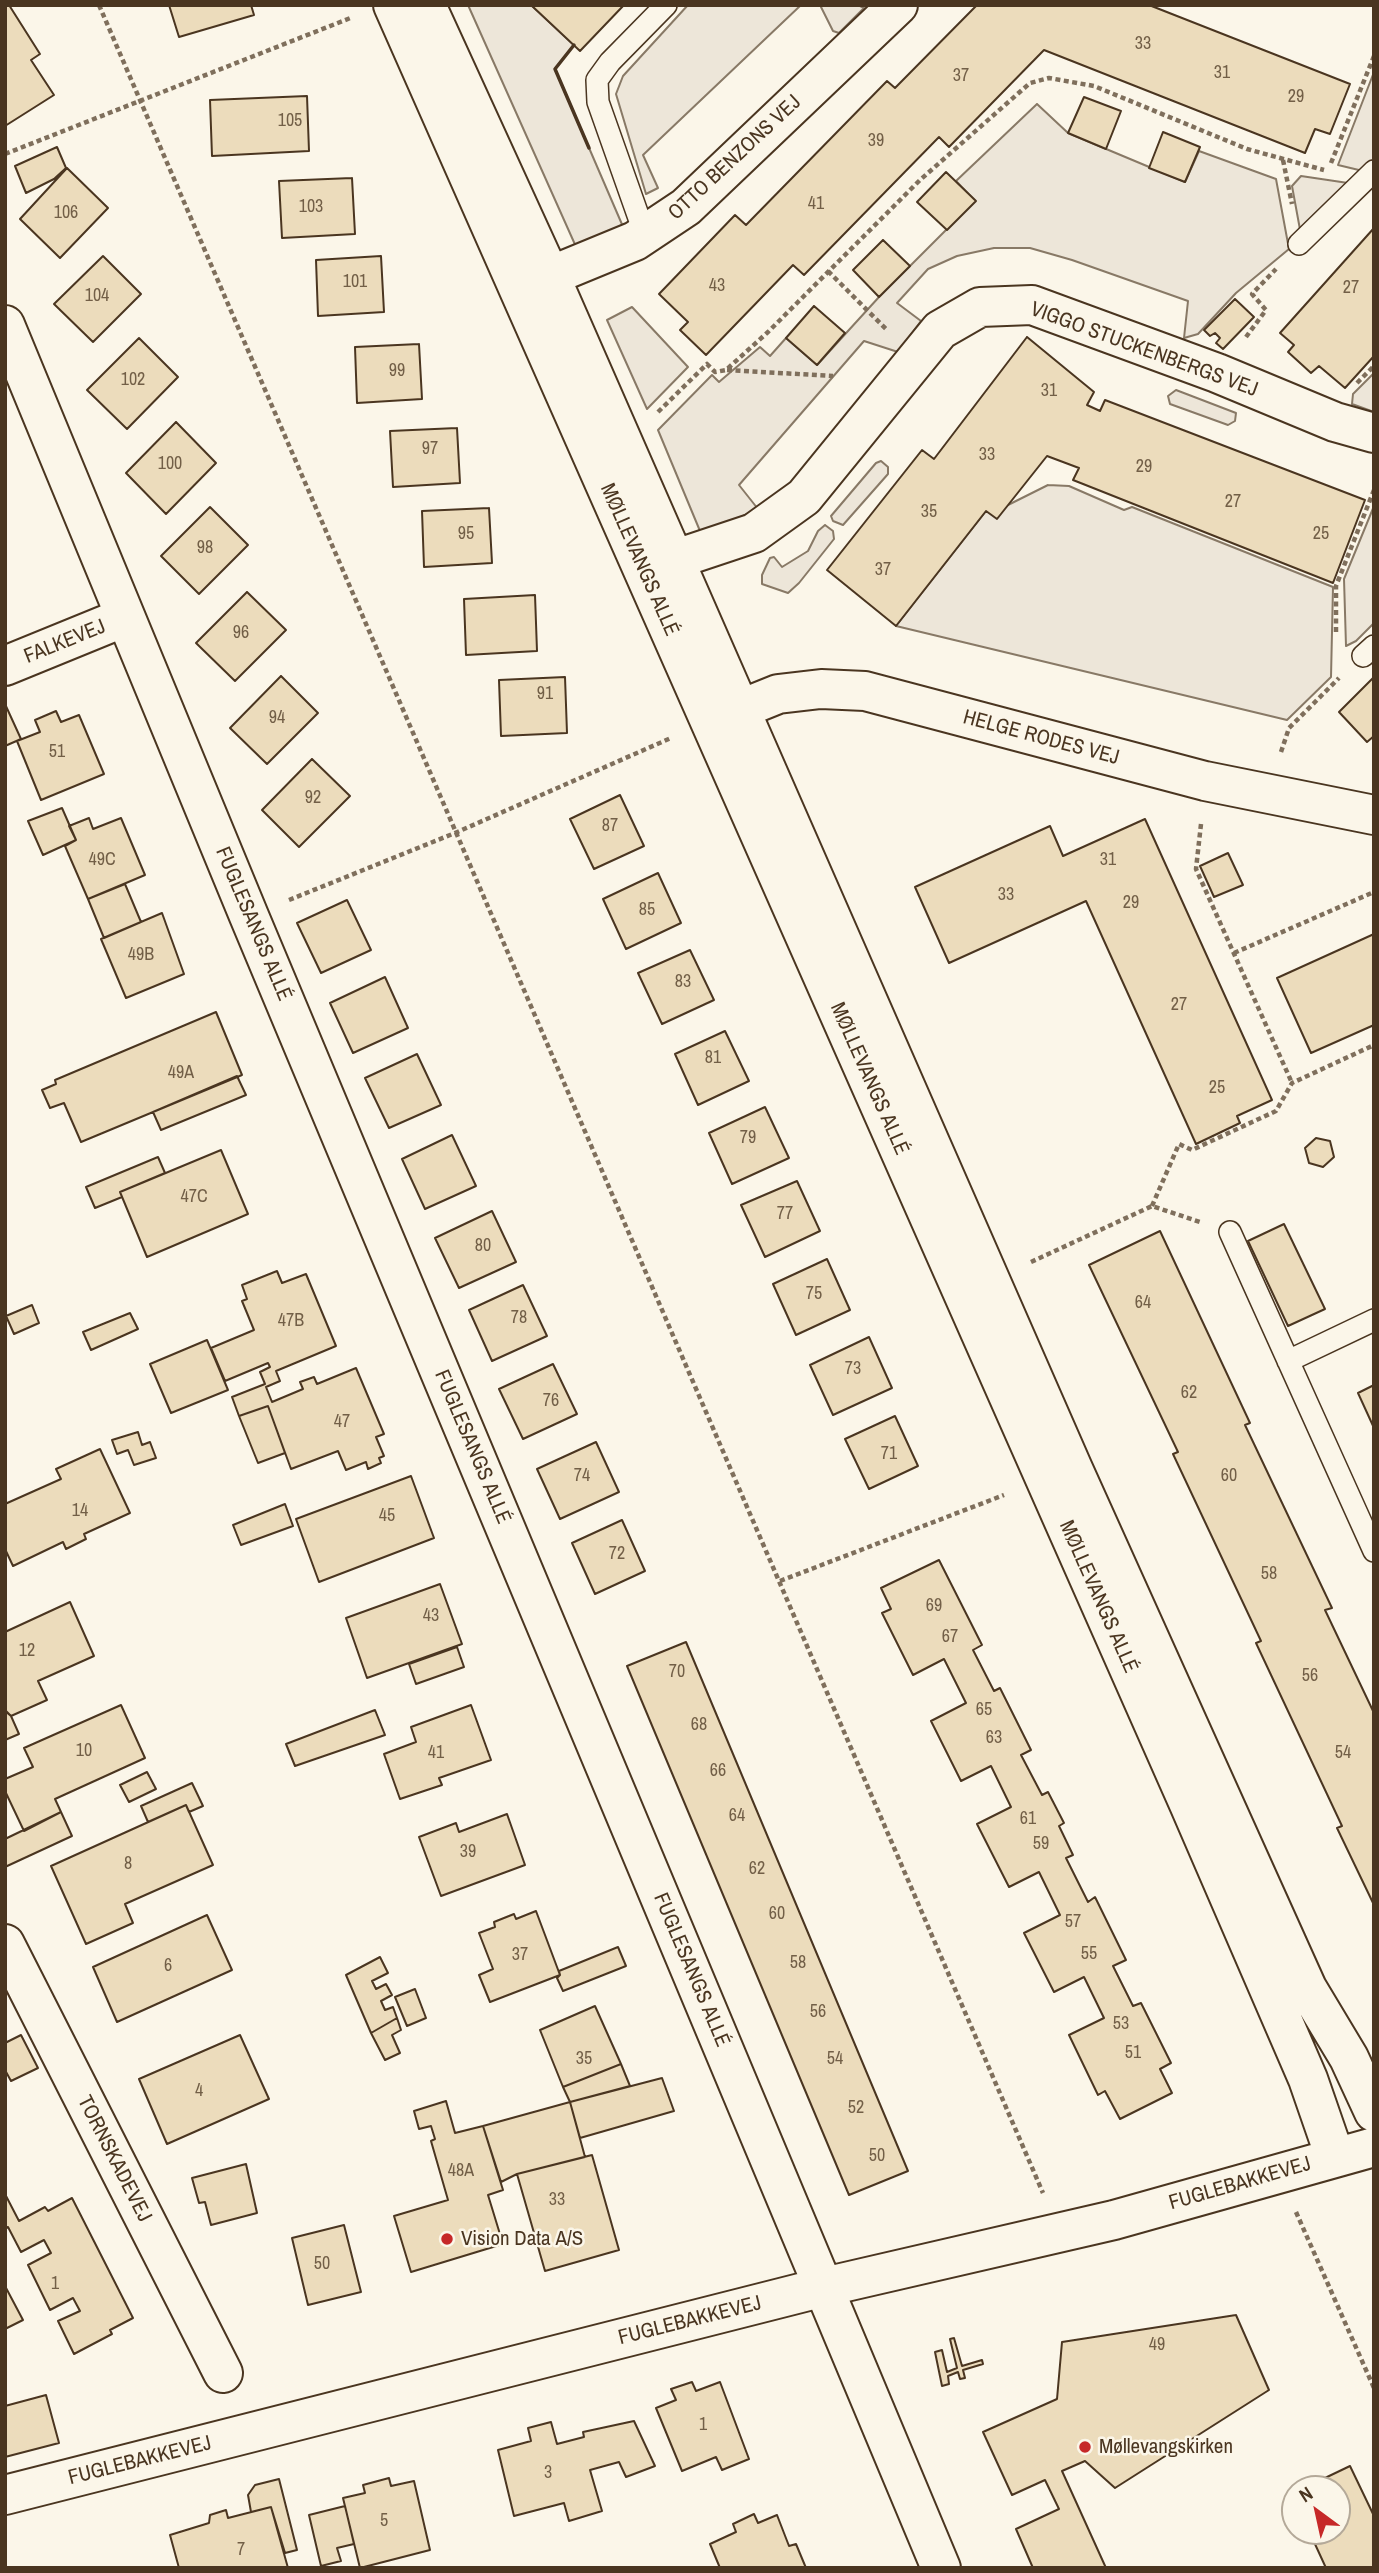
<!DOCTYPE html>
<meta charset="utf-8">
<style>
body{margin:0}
#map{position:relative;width:1379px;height:2573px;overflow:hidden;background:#fbf6e9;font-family:"Archivo Narrow",sans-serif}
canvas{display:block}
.frame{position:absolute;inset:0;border:7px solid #4a3520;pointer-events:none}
.north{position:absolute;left:1281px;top:2475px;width:70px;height:70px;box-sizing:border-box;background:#fbf6e9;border:2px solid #b4a999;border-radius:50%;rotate:327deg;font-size:19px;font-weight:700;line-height:28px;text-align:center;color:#4a3520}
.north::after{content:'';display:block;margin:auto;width:24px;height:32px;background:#c62828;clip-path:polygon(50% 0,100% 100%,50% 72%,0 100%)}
</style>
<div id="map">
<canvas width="1379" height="2573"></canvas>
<div class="frame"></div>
<div class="north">N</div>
</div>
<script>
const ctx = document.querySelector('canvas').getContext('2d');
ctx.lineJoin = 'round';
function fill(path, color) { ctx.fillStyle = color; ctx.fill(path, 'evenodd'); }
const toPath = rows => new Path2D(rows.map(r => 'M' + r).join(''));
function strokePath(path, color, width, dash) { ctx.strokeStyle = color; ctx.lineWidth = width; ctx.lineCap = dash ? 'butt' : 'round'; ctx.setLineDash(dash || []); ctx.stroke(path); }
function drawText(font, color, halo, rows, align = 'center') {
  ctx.font = font + ' "Archivo Narrow",sans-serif'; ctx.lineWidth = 5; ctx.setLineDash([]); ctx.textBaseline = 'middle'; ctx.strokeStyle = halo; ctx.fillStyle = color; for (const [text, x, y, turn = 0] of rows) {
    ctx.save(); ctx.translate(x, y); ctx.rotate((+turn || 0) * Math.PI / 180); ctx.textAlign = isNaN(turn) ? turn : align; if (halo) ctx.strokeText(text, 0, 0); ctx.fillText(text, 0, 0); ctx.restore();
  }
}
const green = toPath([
 [468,5,531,5,574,45,555,69,624,229,577,249,468,5],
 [688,5,801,5,643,155,658,188,646,194,616,94,623,76,688,5],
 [820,5,858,5,864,8,839,33,833,31,820,5],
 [1374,72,1374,160,1363,171,1338,165,1374,72],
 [1037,104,1068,133,1185,182,1199,151,1276,179,1289,249,1236,293,1198,334,1184,338,1188,301,1072,260,1030,248,994,248,957,256,928,269,897,303,921,321,898,352,864,341,739,485,758,509,704,534,700,531,658,430,712,375,719,382,760,347,770,356,786,338,817,365,879,297,975,201,956,181,1037,104],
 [1301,176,1348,183,1301,235,1292,186,1301,176],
 [632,307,688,367,647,409,607,320,632,307],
 [1374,373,1374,412,1352,404,1353,394,1374,373],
 [1176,390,1236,413,1235,421,1228,425,1170,404,1168,396,1176,390],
 [881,461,888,467,888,474,843,525,833,521,831,516,876,463,881,461],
 [1048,485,1069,486,1124,510,1132,507,1333,587,1331,677,1287,720,896,626,986,511,1008,505,1048,485],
 [1374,506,1374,623,1356,641,1346,646,1344,579,1374,506],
 [825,525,833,531,834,539,799,583,788,593,762,584,762,575,770,558,774,557,782,567,808,551,818,531,825,525]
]);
const building = toPath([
 [5,5,9,5,40,54,31,60,54,95,5,126,5,5],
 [169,5,251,5,254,15,179,37,169,5],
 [531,5,624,5,580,51,531,5],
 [977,5,1149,5,1350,84,1330,134,1315,129,1305,153,1044,50,949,147,939,137,804,275,793,265,706,355,680,330,688,322,659,294,735,215,746,225,887,81,895,88,977,5],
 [307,96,309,151,212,156,210,100,307,96],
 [1084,97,1121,111,1106,149,1068,133,1084,97],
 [1163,132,1200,147,1185,182,1149,168,1163,132],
 [57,147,66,168,54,179,26,193,15,166,57,147],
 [67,168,108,208,60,258,20,219,67,168],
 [946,172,976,201,947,230,917,202,946,172],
 [352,178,355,234,282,238,279,181,352,178],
 [1374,228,1374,356,1345,388,1319,366,1311,373,1288,352,1294,345,1280,333,1374,228],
 [883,240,910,266,879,297,853,270,883,240],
 [103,256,141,294,93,342,54,304,103,256],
 [381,256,384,312,318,316,316,260,381,256],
 [1235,299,1254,317,1223,349,1216,343,1220,338,1215,333,1210,336,1204,330,1235,299],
 [814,306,845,333,817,365,786,338,814,306],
 [1027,337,1094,392,1087,405,1100,411,1105,400,1365,500,1333,583,1073,480,1079,468,1047,456,997,519,986,511,896,626,827,570,922,450,934,459,1027,337],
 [139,338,178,377,127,429,87,390,139,338],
 [419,344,422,399,357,403,355,347,419,344],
 [176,422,216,463,166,514,126,473,176,422],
 [457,428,460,483,393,487,390,431,457,428],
 [210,507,248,545,199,594,161,556,210,507],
 [489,508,492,563,424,567,422,511,489,508],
 [247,592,286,630,235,681,196,643,247,592],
 [535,595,537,651,466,655,464,599,535,595],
 [281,676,318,713,267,764,230,728,281,676],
 [565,677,567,733,501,736,499,680,565,677],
 [1374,677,1374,736,1367,742,1339,712,1374,677],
 [5,704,21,739,5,746,5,704],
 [56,711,61,722,79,715,104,774,41,800,17,741,40,732,35,720,56,711],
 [312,759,350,796,299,847,262,810,312,759],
 [620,795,644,846,594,869,570,819,620,795],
 [62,808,76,840,43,855,28,821,62,808],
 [89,818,93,829,121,818,145,875,88,899,65,846,76,840,69,826,89,818],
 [1145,819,1272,1100,1237,1116,1240,1123,1196,1144,1086,901,949,963,915,887,1050,826,1063,856,1145,819],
 [1228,853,1243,885,1214,897,1200,866,1228,853],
 [658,873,681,923,626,949,603,899,658,873],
 [125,884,141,922,104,938,88,899,125,884],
 [347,900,371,950,321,973,297,923,347,900],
 [162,913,184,974,126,998,101,939,162,913],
 [1374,934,1374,1025,1311,1053,1277,978,1374,934],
 [690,950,714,1000,662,1024,638,973,690,950],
 [385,977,408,1028,353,1053,330,1003,385,977],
 [216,1012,242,1075,81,1142,64,1103,50,1108,42,1090,56,1084,55,1080,216,1012],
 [725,1031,749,1081,698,1105,675,1054,725,1031],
 [417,1054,441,1105,389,1128,365,1078,417,1054],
 [237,1076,246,1095,161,1130,153,1112,237,1076],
 [765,1107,789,1158,732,1184,709,1133,765,1107],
 [452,1135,476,1186,425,1209,402,1159,452,1135],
 [1316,1138,1330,1141,1334,1157,1323,1167,1309,1163,1305,1148,1316,1138],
 [221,1150,248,1214,147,1257,120,1192,221,1150],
 [158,1157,165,1173,120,1192,122,1197,95,1208,86,1187,158,1157],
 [797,1181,820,1231,765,1257,741,1205,797,1181],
 [492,1211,516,1262,459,1288,435,1238,492,1211],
 [1284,1224,1325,1309,1288,1326,1248,1241,1284,1224],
 [1160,1231,1250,1423,1245,1425,1332,1608,1325,1610,1374,1713,1374,1905,1337,1828,1342,1826,1256,1643,1261,1641,1173,1454,1178,1452,1089,1265,1160,1231],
 [827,1259,850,1310,796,1335,773,1284,827,1259],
 [277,1271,282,1283,306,1274,336,1346,276,1371,280,1381,266,1387,272,1402,303,1389,300,1382,314,1377,317,1384,356,1368,384,1434,376,1437,384,1456,379,1458,381,1463,368,1469,366,1462,346,1470,338,1451,291,1469,268,1406,239,1416,232,1397,265,1384,260,1372,270,1367,268,1363,225,1381,211,1348,254,1330,242,1301,247,1299,242,1285,277,1271],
 [523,1285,547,1336,492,1361,469,1310,523,1285],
 [32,1305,39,1323,14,1334,6,1316,32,1305],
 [130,1313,138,1329,91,1350,83,1332,130,1313],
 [869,1337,892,1388,833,1415,810,1365,869,1337],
 [207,1340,228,1390,171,1413,150,1364,207,1340],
 [553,1364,577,1414,523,1439,499,1389,553,1364],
 [1374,1385,1374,1428,1358,1393,1374,1385],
 [268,1406,285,1453,258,1463,239,1416,268,1406],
 [895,1416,918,1466,869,1489,845,1439,895,1416],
 [138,1432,142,1445,150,1442,156,1458,134,1465,128,1450,117,1454,112,1440,138,1432],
 [596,1442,619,1492,560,1519,537,1469,596,1442],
 [100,1449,130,1513,84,1534,86,1539,66,1549,63,1542,13,1566,5,1549,5,1504,61,1479,56,1469,100,1449],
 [411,1476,434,1538,319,1582,296,1519,411,1476],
 [285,1504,293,1526,241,1545,233,1525,285,1504],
 [622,1520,645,1571,595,1594,572,1543,622,1520],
 [939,1560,982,1645,973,1650,994,1691,1000,1688,1031,1750,1021,1755,1042,1795,1048,1792,1064,1823,1059,1826,1073,1855,1066,1858,1088,1902,1095,1897,1126,1960,1113,1966,1133,2006,1141,2003,1171,2063,1160,2069,1172,2093,1120,2119,1105,2091,1098,2095,1069,2035,1104,2018,1084,1977,1054,1992,1024,1933,1060,1915,1039,1872,1009,1887,977,1824,1011,1807,991,1766,961,1781,931,1721,966,1703,944,1659,913,1675,882,1613,891,1609,881,1588,939,1560],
 [440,1584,462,1644,367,1678,346,1618,440,1584],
 [70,1602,94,1656,38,1681,47,1700,11,1716,5,1710,5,1632,70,1602],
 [686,1642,908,2171,849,2195,627,1666,686,1642],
 [457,1647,464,1667,416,1684,409,1664,457,1647],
 [121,1705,145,1758,55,1799,61,1812,24,1831,5,1791,5,1779,33,1767,24,1748,121,1705],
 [471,1705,491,1760,439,1778,442,1785,400,1799,384,1754,416,1742,411,1727,471,1705],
 [375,1710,385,1735,295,1766,286,1744,375,1710],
 [5,1711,11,1716,19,1734,5,1740,5,1711],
 [147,1772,156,1789,129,1802,120,1785,147,1772],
 [192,1783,203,1806,189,1812,186,1805,148,1822,141,1806,192,1783],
 [186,1805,213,1865,125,1904,133,1923,86,1944,51,1866,186,1805],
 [61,1812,72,1836,5,1867,5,1839,61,1812],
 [507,1814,525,1865,441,1896,419,1837,456,1823,459,1832,507,1814],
 [536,1911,560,1975,490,2002,479,1975,493,1969,479,1933,495,1927,494,1922,514,1914,516,1919,536,1911],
 [207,1915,232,1970,117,2022,93,1967,207,1915],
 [618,1947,626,1966,563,1991,557,1978,560,1975,559,1971,618,1947],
 [380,1957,388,1973,372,1981,376,1989,386,1984,392,1995,381,2001,385,2010,393,2007,397,2018,371,2033,346,1975,380,1957],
 [415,1989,426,2018,407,2026,395,1997,415,1989],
 [595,2006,621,2064,563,2087,540,2030,595,2006],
 [397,2018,401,2030,392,2035,400,2053,385,2060,371,2033,397,2018],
 [21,2035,38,2068,11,2081,5,2070,5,2043,21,2035],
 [240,2035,269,2099,167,2144,139,2079,240,2035],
 [621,2064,630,2086,570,2102,563,2087,621,2064],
 [662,2078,674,2111,580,2138,570,2102,662,2078],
 [446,2101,455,2133,483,2126,503,2190,488,2195,503,2244,411,2272,394,2216,448,2200,431,2141,435,2139,431,2126,419,2129,414,2111,446,2101],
 [570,2102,585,2157,517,2174,501,2182,483,2126,570,2102],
 [592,2155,619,2250,545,2271,517,2174,592,2155],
 [246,2164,257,2213,211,2225,205,2202,199,2203,192,2178,246,2164],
 [5,2194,19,2221,45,2207,48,2211,72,2198,133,2318,110,2330,112,2334,74,2354,58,2321,80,2311,73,2298,50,2310,28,2265,51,2253,44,2240,21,2252,8,2227,5,2228,5,2194],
 [344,2225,361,2292,308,2305,292,2238,344,2225],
 [5,2286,23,2320,5,2329,5,2286],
 [1236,2315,1269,2390,1115,2488,1085,2461,1062,2471,1106,2568,1033,2568,1016,2529,1059,2509,1045,2480,1012,2495,983,2432,1057,2399,1062,2342,1236,2315],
 [954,2338,962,2366,982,2360,983,2364,963,2370,965,2378,960,2379,958,2372,948,2376,949,2384,942,2386,935,2352,942,2350,947,2372,957,2368,950,2339,954,2338],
 [692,2382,696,2391,720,2382,749,2459,722,2470,716,2457,682,2471,656,2408,676,2400,671,2389,692,2382],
 [46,2395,59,2443,5,2457,5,2406,46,2395],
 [634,2421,655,2466,626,2477,619,2462,590,2470,602,2511,569,2521,564,2503,514,2516,498,2450,531,2441,528,2428,551,2422,557,2444,584,2437,583,2432,634,2421],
 [1350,2466,1374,2516,1374,2568,1326,2568,1309,2531,1337,2531,1337,2489,1302,2489,1350,2466],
 [389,2478,391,2486,414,2481,430,2550,360,2568,343,2498,365,2493,363,2485,389,2478],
 [279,2479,297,2550,285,2553,271,2507,251,2512,248,2495,255,2485,279,2479],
 [345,2506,354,2544,337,2548,341,2561,321,2566,309,2515,345,2506],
 [271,2507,288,2568,179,2568,170,2535,209,2523,210,2515,226,2510,228,2518,271,2507],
 [754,2514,758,2523,777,2515,789,2546,796,2544,806,2568,720,2568,710,2544,736,2532,733,2524,754,2514]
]);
const path = toPath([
 [99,5,1043,2193],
 [5,154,353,17],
 [1283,160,1292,204],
 [1331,163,1374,56],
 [828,271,886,329],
 [1246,337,1266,310,1252,294,1276,269],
 [727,370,833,376],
 [1357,383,1374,366],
 [658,412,707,364,715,372,726,370,768,332,920,180,1030,83,1049,78,1094,86,1247,149,1324,170],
 [1336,632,1336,586,1374,490],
 [1281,752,1289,728,1339,678],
 [1201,824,1196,869,1292,1083],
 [289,900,455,833,671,738],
 [1234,953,1374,892],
 [1152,1206,1179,1144,1192,1150,1276,1111,1292,1083,1374,1045],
 [1031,1262,1152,1206,1200,1222],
 [780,1581,1004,1495],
 [1296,2212,1374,2388]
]);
const lane = toPath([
 [645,235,598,102,597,80,610,62,666,5],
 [1299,244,1374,171],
 [1363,656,1374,646],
 [1230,1232,1374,1551],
 [1288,1361,1374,1320]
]);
const street = toPath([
 [393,5,1189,1804,1308,2079,1335,2157],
 [426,5,550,276,1073,1469,1307,1988,1349,2058,1374,2112],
 [550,276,635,241,686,207,898,5],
 [5,325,249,916,941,2568],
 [673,560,754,533,804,497,940,330,980,307,1032,305,1217,373,1335,422,1374,433],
 [5,666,125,617],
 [716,719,778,694,821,689,865,691,1205,781,1374,815],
 [5,1944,223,2373],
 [5,2495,824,2287,1114,2220,1374,2147]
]);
const wall = toPath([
 [574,45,555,69,589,148]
]);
const markers = [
 [447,2239,7,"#c62828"],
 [1085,2447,7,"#c62828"]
];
const numberNames = [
 ["33",1143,44],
 ["31",1222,73],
 ["37",961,76],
 ["29",1296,97],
 ["105",290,121],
 ["39",876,141],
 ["41",816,204],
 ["103",311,207],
 ["106",66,213],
 ["101",355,282],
 ["43",717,286],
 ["27",1351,288],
 ["104",97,296],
 ["99",397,371],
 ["102",133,380],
 ["31",1049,391],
 ["97",430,449],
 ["33",987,455],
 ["100",170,464],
 ["29",1144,467],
 ["27",1233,502],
 ["35",929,512],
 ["95",466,534],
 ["25",1321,534],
 ["98",205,548],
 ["37",883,570],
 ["96",241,633],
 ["91",545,694],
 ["94",277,718],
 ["51",57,752],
 ["92",313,798],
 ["87",610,826],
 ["49C",102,860],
 ["31",1108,860],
 ["33",1006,895],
 ["29",1131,903],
 ["85",647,910],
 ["49B",141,955],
 ["83",683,982],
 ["27",1179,1005],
 ["81",713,1058],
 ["49A",181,1073],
 ["25",1217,1088],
 ["79",748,1138],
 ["47C",194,1197],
 ["77",785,1214],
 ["80",483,1246],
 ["75",814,1294],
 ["64",1143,1303],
 ["78",519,1318],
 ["47B",291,1321],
 ["73",853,1369],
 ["62",1189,1393],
 ["76",551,1401],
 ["47",342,1422],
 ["71",889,1454],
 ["74",582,1476],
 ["60",1229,1476],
 ["14",80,1511],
 ["45",387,1516],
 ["72",617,1554],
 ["58",1269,1574],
 ["69",934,1606],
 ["43",431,1616],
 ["67",950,1637],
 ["12",27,1651],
 ["70",677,1672],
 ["56",1310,1676],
 ["65",984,1710],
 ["68",699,1725],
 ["63",994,1738],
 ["10",84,1751],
 ["41",436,1753],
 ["54",1343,1753],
 ["66",718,1771],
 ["64",737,1816],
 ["61",1028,1819],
 ["59",1041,1844],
 ["39",468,1852],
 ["8",128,1864],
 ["62",757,1869],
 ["60",777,1914],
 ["57",1073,1922],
 ["55",1089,1954],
 ["37",520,1955],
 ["58",798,1963],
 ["6",168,1966],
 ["56",818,2012],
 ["53",1121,2024],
 ["51",1133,2053],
 ["35",584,2059],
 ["54",835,2059],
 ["4",199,2091],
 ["52",856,2108],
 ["50",877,2156],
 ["48A",461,2171],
 ["33",557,2200],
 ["50",322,2264],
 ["1",55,2284],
 ["49",1157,2345],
 ["1",703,2425],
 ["3",548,2473],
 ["5",384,2521],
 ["7",241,2550]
];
const streetNames = [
 ["OTTO BENZONS VEJ",735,158,-43],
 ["VIGGO STUCKENBERGS VEJ",1144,350,20],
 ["MØLLEVANGS ALLÉ",639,560,66],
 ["FALKEVEJ",65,642,-22],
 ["HELGE RODES VEJ",1041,738,15],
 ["FUGLESANGS ALLÉ",253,924,67],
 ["MØLLEVANGS ALLÉ",869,1079,66],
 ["FUGLESANGS ALLÉ",472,1447,67],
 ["MØLLEVANGS ALLÉ",1098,1597,66],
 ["FUGLESANGS ALLÉ",691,1970,67],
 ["TORNSKADEVEJ",114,2159,63],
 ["FUGLEBAKKEVEJ",1240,2184,-16],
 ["FUGLEBAKKEVEJ",690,2321,-14],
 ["FUGLEBAKKEVEJ",140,2461,-14]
];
const poiNames = [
 ["Vision Data A/S",461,2239],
 ["Møllevangskirken",1099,2447]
];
fill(green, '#ede6d9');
strokePath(green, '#887966', 2);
fill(building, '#ecdcbc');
strokePath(building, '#4a3520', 2);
strokePath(lane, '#4a3520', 24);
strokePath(street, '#4a3520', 42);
strokePath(path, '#7f6f5c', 4.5, [5, 3.5]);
strokePath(lane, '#fbf6e9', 21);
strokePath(street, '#fbf6e9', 38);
strokePath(wall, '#4a3520', 3.5);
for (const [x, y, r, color] of markers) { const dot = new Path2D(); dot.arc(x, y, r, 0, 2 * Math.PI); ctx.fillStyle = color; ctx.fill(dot); strokePath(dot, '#fbf6e9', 2.5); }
drawText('18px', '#725f47', null, numberNames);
drawText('21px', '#4a3520', '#fbf6e9', streetNames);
drawText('21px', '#4a3520', '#fbf6e9', poiNames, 'left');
</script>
